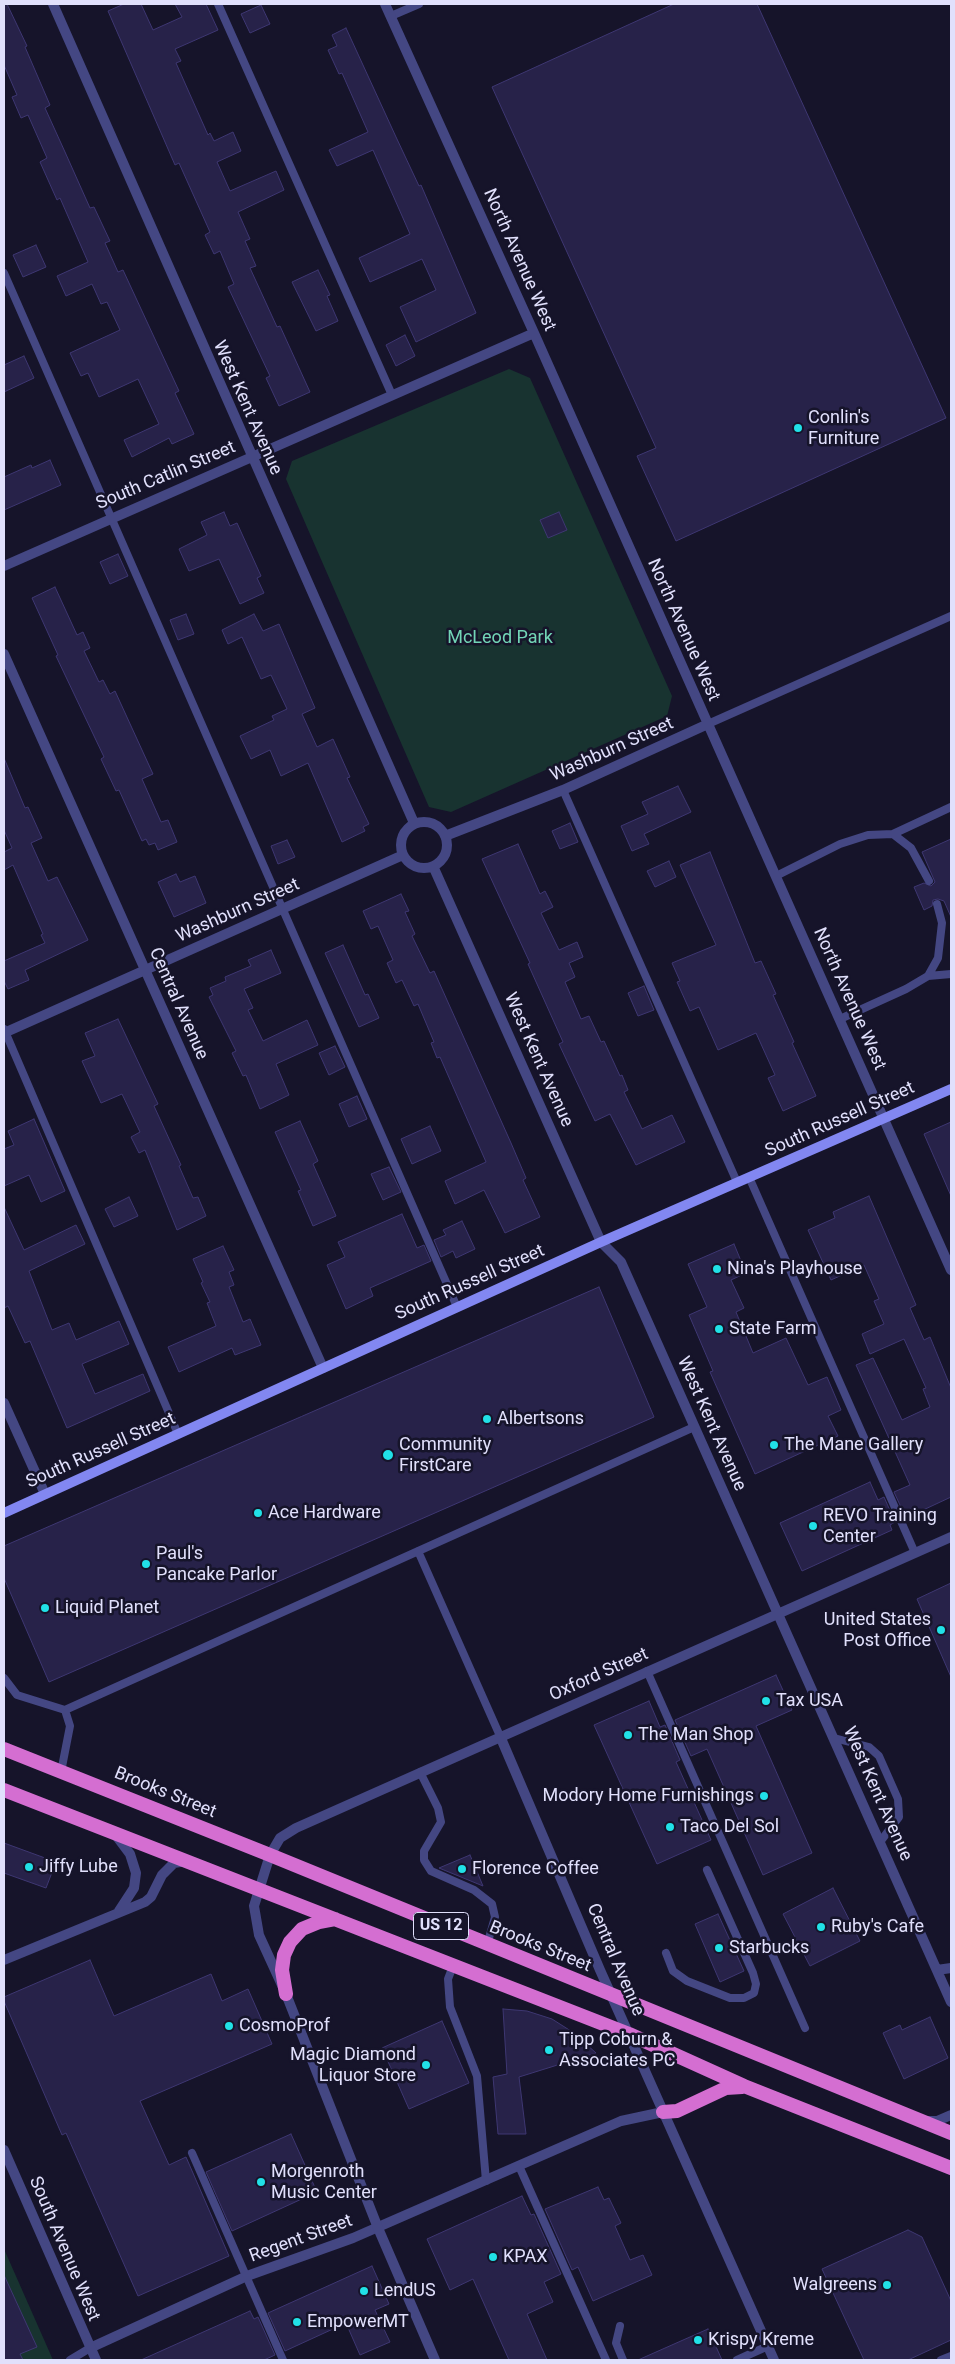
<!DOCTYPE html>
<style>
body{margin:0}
#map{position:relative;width:955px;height:2364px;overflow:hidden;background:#16142a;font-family:Roboto,sans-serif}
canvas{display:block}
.frame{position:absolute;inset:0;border:5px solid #e1e0fc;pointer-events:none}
</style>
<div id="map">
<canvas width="955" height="2364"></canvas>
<div class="frame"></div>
</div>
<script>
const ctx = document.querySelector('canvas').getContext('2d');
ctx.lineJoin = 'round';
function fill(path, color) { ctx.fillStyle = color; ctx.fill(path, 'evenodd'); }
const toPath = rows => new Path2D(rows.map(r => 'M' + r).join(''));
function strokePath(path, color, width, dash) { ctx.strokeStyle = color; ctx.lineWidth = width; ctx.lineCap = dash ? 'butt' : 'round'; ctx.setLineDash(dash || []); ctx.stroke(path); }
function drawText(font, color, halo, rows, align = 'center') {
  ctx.font = font + ' Roboto,sans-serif'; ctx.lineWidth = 5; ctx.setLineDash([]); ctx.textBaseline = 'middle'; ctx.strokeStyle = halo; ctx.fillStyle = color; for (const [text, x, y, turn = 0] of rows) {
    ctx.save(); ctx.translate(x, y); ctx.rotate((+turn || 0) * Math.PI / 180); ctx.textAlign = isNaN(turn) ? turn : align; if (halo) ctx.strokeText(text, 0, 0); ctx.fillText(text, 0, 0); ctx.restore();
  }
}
const green = toPath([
 [509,369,530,378,672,696,667,716,451,812,429,807,286,479,292,461],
 [4,2249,53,2360,4,2360]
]);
const building = toPath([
 [4,4,7,4,27,46,25,47,50,105,45,108,65,152,90,208,94,207,110,241,105,243,118,272,123,270,179,391,175,393,194,434,172,444,169,438,132,457,124,440,159,424,138,379,99,397,88,373,81,376,70,353,120,330,107,302,101,304,92,284,66,296,57,276,88,262,60,198,57,200,40,162,47,158,28,115,21,118,12,97,17,95,4,65,4,4],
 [124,4,141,4,153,30,182,17,175,4,206,4,218,30,175,49,181,61,176,63,208,135,210,133,214,141,233,132,241,151,217,162,230,191,276,171,284,190,238,212,250,239,245,241,256,266,250,268,277,327,280,326,310,392,279,406,266,378,270,376,228,287,234,284,220,251,214,254,205,235,210,232,179,163,175,165,108,11,124,4],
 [674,4,757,4,946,418,676,541,637,456,656,448,492,87,674,4],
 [261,5,270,24,250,33,241,14,261,5],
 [346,28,396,137,419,186,421,185,476,313,416,342,400,307,436,290,422,259,370,282,359,258,410,234,373,150,337,166,329,150,368,132,342,73,339,74,328,50,337,46,332,35,346,28],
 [36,245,46,267,23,277,13,255,36,245],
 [318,270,330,295,327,296,338,321,316,331,292,282,318,270],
 [405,335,415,356,396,366,386,345,405,335],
 [24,356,34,378,4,392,4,365,24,356],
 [50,460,61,485,4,510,4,477,31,465,32,468,50,460],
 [224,512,230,526,237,523,261,576,257,578,264,593,240,604,219,559,189,571,179,549,207,535,201,522,224,512],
 [559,512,567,530,548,538,540,520,559,512],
 [118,554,128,576,110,584,100,562,118,554],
 [55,587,77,635,83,632,90,648,84,651,99,682,103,680,110,694,115,691,153,774,142,779,161,822,168,820,177,842,158,850,155,843,149,845,146,839,142,841,119,790,116,791,101,759,104,757,56,656,58,655,32,598,55,587],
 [186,614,194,634,178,640,170,620,186,614],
 [254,614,263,631,279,624,315,708,302,714,317,747,333,739,350,777,347,778,369,824,363,827,365,831,342,842,308,763,281,776,270,750,251,759,240,736,274,720,272,716,287,709,271,675,261,679,242,637,228,644,222,630,254,614],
 [4,758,25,808,28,807,42,838,31,843,48,881,57,877,88,940,25,970,29,980,8,989,4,981,4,961,45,943,41,935,43,934,13,865,4,870,4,852,12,848,4,830,4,758],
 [678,786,691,812,644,834,649,844,632,851,621,826,648,814,642,802,678,786],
 [570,823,578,842,560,849,552,831,570,823],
 [951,839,951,917,944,901,938,899,933,900,932,906,924,910,914,887,924,883,931,886,935,882,922,852,951,839],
 [287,840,295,857,278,864,271,846,287,840],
 [518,844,540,894,545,891,553,907,541,913,559,950,577,942,583,957,569,963,575,977,565,982,581,1019,589,1016,601,1042,604,1041,620,1076,622,1075,628,1090,624,1092,642,1129,672,1115,685,1142,636,1165,610,1114,595,1121,559,1044,563,1042,528,964,530,963,482,859,518,844],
 [710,852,755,963,761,961,776,994,773,995,794,1042,792,1043,816,1096,783,1111,768,1078,775,1075,756,1033,718,1050,699,1007,690,1011,677,982,680,981,672,963,716,945,680,865,710,852],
 [669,861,676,877,655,887,647,871,669,861],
 [176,874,180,882,195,876,206,903,174,917,158,882,176,874],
 [401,894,409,911,405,912,415,934,412,936,430,973,434,971,511,1143,526,1178,523,1180,540,1217,505,1233,484,1190,455,1204,445,1181,486,1162,440,1057,437,1058,431,1043,434,1042,418,1004,414,1006,402,980,396,983,387,963,393,960,378,926,371,929,363,911,401,894],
 [343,945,365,995,368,994,379,1018,359,1027,325,953,343,945],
 [271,950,281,973,244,989,253,1008,248,1010,263,1041,307,1020,318,1045,276,1064,289,1095,260,1109,246,1075,243,1076,232,1053,236,1051,209,997,213,995,210,988,226,981,225,977,251,966,248,960,271,950],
 [644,986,654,1010,638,1016,628,993,644,986],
 [118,1019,158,1104,154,1106,181,1165,179,1166,193,1198,198,1197,206,1216,177,1230,145,1150,139,1153,131,1137,140,1132,122,1094,101,1103,82,1061,95,1056,85,1033,118,1019],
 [335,1046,345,1067,329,1075,319,1053,335,1046],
 [357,1096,367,1119,349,1127,339,1104,357,1096],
 [34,1119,65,1191,41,1202,29,1175,4,1186,4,1149,14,1145,8,1131,34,1119],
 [300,1121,318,1161,313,1164,336,1216,313,1226,298,1191,301,1190,275,1132,300,1121],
 [951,1122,951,1196,924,1134,951,1122],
 [430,1126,441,1151,412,1164,401,1139,430,1126],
 [389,1167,401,1192,383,1200,371,1174,389,1167],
 [869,1196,916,1305,910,1308,924,1340,930,1337,951,1388,951,1497,906,1518,894,1492,910,1485,856,1365,873,1358,902,1420,930,1407,923,1389,926,1388,904,1339,870,1354,862,1334,884,1324,874,1301,879,1299,864,1265,831,1280,808,1230,835,1218,833,1212,869,1196],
 [129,1197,138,1216,114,1227,105,1209,129,1197],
 [4,1207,24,1250,76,1225,85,1244,29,1271,52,1330,69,1323,76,1340,119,1321,129,1344,82,1364,95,1394,143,1374,150,1391,67,1428,30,1341,25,1343,8,1306,4,1308,4,1207],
 [402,1214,417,1248,424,1245,431,1261,370,1288,373,1296,346,1309,327,1265,345,1257,338,1242,402,1214],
 [462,1221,475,1249,456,1258,453,1251,441,1257,434,1240,446,1235,443,1230,462,1221],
 [734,1244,746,1273,731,1280,744,1308,736,1312,753,1353,786,1338,808,1385,827,1377,841,1410,828,1416,838,1436,755,1474,710,1372,713,1371,689,1315,707,1307,688,1264,734,1244],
 [223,1246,234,1270,229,1272,234,1285,229,1287,243,1322,250,1319,261,1345,235,1355,232,1348,179,1372,168,1347,216,1326,207,1303,210,1302,201,1283,203,1282,193,1259,223,1246],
 [599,1287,654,1417,49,1682,4,1578,4,1546,599,1287],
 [870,1482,878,1500,884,1497,895,1522,890,1525,892,1530,802,1571,780,1523,870,1482],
 [951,1583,951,1677,917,1599,951,1583],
 [776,1675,792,1710,756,1726,812,1853,763,1875,707,1749,691,1756,675,1720,776,1675],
 [649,1701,660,1727,665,1725,680,1760,676,1762,711,1840,657,1864,594,1725,649,1701],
 [4,1843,56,1862,46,1888,4,1873,4,1843],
 [470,1855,483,1886,439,1868,470,1855],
 [833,1888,860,1941,810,1966,783,1914,833,1888],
 [718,1914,744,1971,720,1982,695,1924,718,1914],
 [90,1960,114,2016,211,1974,222,2001,248,1989,272,2044,140,2101,169,2165,186,2157,229,2256,138,2296,66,2133,62,2135,4,2001,4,1997,90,1960],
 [503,2009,527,2011,552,2019,574,2033,596,2053,519,2077,526,2134,498,2134,493,2077,507,2074,503,2009],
 [930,2017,948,2058,904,2079,883,2033,900,2025,902,2030,930,2017],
 [442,2021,469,2083,409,2109,382,2048,442,2021],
 [291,2134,317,2192,232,2231,206,2172,291,2134],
 [598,2187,604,2200,609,2198,621,2223,615,2226,630,2260,643,2255,652,2275,593,2301,578,2267,572,2270,545,2209,598,2187],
 [522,2196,531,2215,534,2214,561,2274,544,2282,553,2302,527,2314,547,2360,509,2360,473,2279,450,2290,427,2239,522,2196],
 [908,2230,922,2237,951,2301,951,2340,908,2360,864,2360,822,2269,908,2230],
 [372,2266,389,2304,375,2310,390,2342,360,2355,346,2323,285,2351,268,2313,372,2266],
 [4,2275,37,2347,20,2354,23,2360,4,2360,4,2275],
 [250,2311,254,2319,258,2317,275,2355,264,2360,141,2360,250,2311],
 [708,2329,722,2360,638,2360,708,2329]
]);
const service = toPath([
 [218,4,392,395],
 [391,16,419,4],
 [4,273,457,1307],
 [708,724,951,616],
 [563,790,737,1182],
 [893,834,911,848,929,881],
 [776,876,840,844,868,835,893,834,951,807],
 [928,976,951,974],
 [840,1019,906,989,928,976,938,958,942,923,937,904],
 [4,1029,178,1434],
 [749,1177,915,1553],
 [418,1551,500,1736],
 [647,1671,805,2028],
 [4,1678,17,1695,65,1710,694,1427],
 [834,1738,869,1747,879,1756,898,1799,899,1817,880,1842],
 [61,1772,70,1726,65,1710],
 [420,1772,438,1808,441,1822,424,1851,424,1860,431,1871,474,1890,492,1904,495,1917,487,1945],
 [666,1953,673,1971,687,1981,730,1998,744,1998,754,1993,756,1984,753,1973,707,1870],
 [453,1966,448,1979,450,2007,477,2076,486,2181],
 [192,2153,283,2360],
 [519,2166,606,2360],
 [620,2326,616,2343,623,2360],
 [70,2360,90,2348],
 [737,2360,768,2346],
 [941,2360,951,2356]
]);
const minor = toPath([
 [53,4,414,823],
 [385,4,534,333,951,1270],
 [4,566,534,333],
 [4,654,323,1368],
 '401 845a23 23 0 1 1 46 0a23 23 0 1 1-46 0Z',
 [445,836,563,790,708,724],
 [433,866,601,1242,621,1262,951,2002],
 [4,1033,403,855],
 [4,1403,45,1494],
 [500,1736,600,1970,774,2360],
 [115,1834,130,1854,136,1873,134,1888,119,1911],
 [270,1855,280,1838,296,1828,951,1537],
 [4,1960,145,1902,151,1897,162,1875,174,1863,186,1861],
 [937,1970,951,1968],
 [926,2121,937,2121,951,2115],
 [90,2348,247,2276,353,2238,621,2121,663,2112]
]);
const tertiary = toPath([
 [270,1855,254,1906,259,1935,286,1994,378,2228,435,2360],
 [4,2150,96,2360]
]);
const secondary = toPath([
 [4,1513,601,1242,951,1089]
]);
const trunk = toPath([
 [4,1749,270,1855,951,2133],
 [4,1790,629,2034,744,2086,951,2168],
 [286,1994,282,1970,284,1955,290,1942,302,1929,319,1922,335,1919],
 [663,2112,677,2111,726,2088,742,2087]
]);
const markers = [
 [798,428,5,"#21e1e7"],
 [717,1269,5,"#21e1e7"],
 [719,1329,5,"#21e1e7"],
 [487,1419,5,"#21e1e7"],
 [774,1445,5,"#21e1e7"],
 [388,1455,6,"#21e1e7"],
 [258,1513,5,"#21e1e7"],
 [813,1526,5,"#21e1e7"],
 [146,1564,5,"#21e1e7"],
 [45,1608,5,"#21e1e7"],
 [941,1630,5,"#21e1e7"],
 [766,1701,5,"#21e1e7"],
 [628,1735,5,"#21e1e7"],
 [764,1796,5,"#21e1e7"],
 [670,1827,5,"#21e1e7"],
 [29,1867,5,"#21e1e7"],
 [462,1869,5,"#21e1e7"],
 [821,1927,5,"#21e1e7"],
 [719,1948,5,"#21e1e7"],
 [229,2026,5,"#21e1e7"],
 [549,2050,5,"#21e1e7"],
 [426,2065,5,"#21e1e7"],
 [261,2182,5,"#21e1e7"],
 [493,2257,5,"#21e1e7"],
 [887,2285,5,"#21e1e7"],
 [364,2291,5,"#21e1e7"],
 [297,2322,5,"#21e1e7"],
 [698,2340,5,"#21e1e7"]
];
const shields = [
 [441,1926,55]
];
const shieldNames = [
 ["US 12",441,1926]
];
const streetNames = [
 ["North Avenue West",519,260,66],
 ["West Kent Avenue",247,408,66],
 ["South Catlin Street",166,476,-23],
 ["North Avenue West",683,630,66],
 ["Washburn Street",612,750,-24],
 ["Washburn Street",238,911,-24],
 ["North Avenue West",849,999,66],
 ["Central Avenue",178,1004,66],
 ["West Kent Avenue",538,1060,66],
 ["South Russell Street",840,1120,-24],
 ["South Russell Street",470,1283,-24],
 ["West Kent Avenue",711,1424,66],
 ["South Russell Street",101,1451,-24],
 ["Oxford Street",599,1675,-24],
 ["Brooks Street",165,1793,22],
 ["West Kent Avenue",877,1794,66],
 ["Brooks Street",540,1947,22],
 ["Central Avenue",615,1960,67],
 ["Regent Street",301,2239,-20],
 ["South Avenue West",64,2249,67]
];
const poiNames = [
 ["Conlin's",808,418],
 ["Furniture",808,439],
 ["Nina's Playhouse",727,1269],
 ["State Farm",729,1329],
 ["Albertsons",497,1419],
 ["Community",399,1445],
 ["FirstCare",399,1466],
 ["The Mane Gallery",784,1445],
 ["Ace Hardware",268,1513],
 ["REVO Training",823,1516],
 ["Center",823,1537],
 ["Paul's",156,1554],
 ["Pancake Parlor",156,1575],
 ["Liquid Planet",55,1608],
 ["United States",931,1620,"right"],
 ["Post Office",931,1641,"right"],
 ["Tax USA",776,1701],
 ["The Man Shop",638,1735],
 ["Modory Home Furnishings",754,1796,"right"],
 ["Taco Del Sol",680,1827],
 ["Jiffy Lube",39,1867],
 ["Florence Coffee",472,1869],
 ["Ruby's Cafe",831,1927],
 ["Starbucks",729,1948],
 ["CosmoProf",239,2026],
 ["Tipp Coburn &",559,2040],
 ["Associates PC",559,2061],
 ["Magic Diamond",416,2055,"right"],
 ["Liquor Store",416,2076,"right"],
 ["Morgenroth",271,2172],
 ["Music Center",271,2193],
 ["KPAX",503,2257],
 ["Walgreens",877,2285,"right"],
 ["LendUS",374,2291],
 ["EmpowerMT",307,2322],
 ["Krispy Kreme",708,2340]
];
const parkNames = [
 ["McLeod Park",500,638]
];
fill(green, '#183330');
fill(building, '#272249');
strokePath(building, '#3e3772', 1);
strokePath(service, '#444783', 8);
strokePath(minor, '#444783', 10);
strokePath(tertiary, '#444783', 10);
strokePath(secondary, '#8287f1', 10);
strokePath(trunk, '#d46ed1', 14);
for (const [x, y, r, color] of markers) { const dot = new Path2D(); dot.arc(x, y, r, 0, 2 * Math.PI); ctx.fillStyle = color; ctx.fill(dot); strokePath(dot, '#16142a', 2); }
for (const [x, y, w] of shields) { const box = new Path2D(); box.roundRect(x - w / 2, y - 13.5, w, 27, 4); ctx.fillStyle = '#16142a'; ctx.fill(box); strokePath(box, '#e1e0fc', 1); }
drawText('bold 16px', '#e1e0fc', null, shieldNames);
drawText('18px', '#e1e0fc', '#16142a', streetNames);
drawText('18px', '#e1e0fc', '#16142a', poiNames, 'left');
drawText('18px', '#72d5b6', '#16142a', parkNames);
</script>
